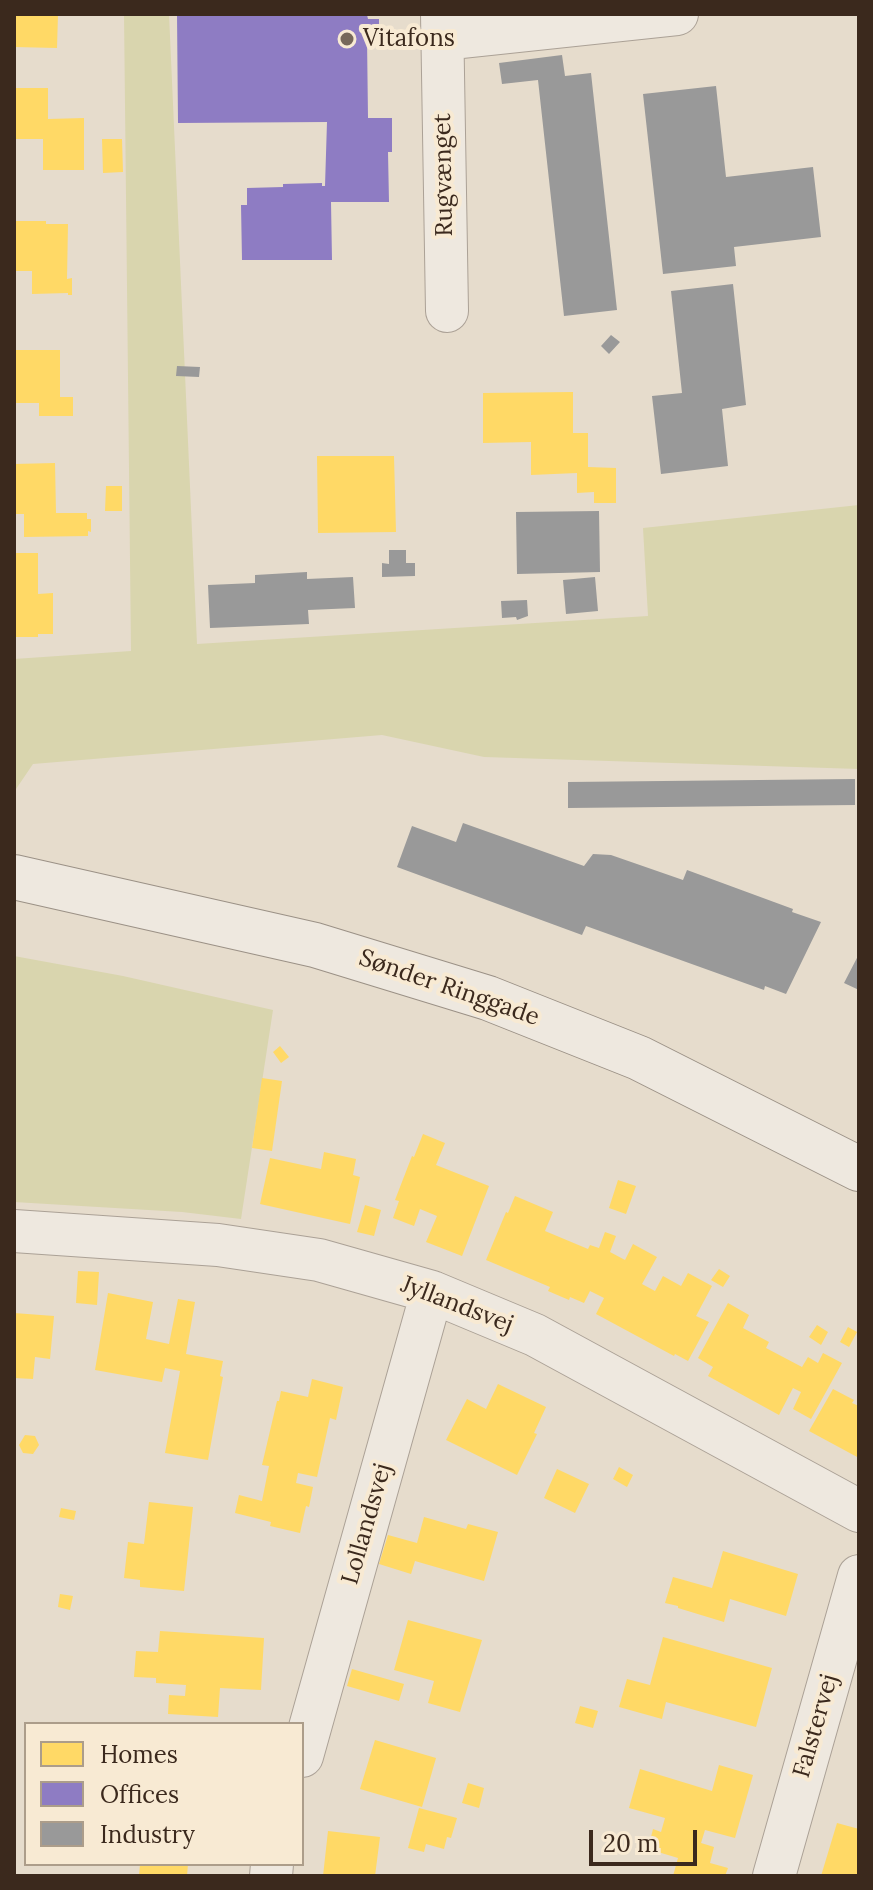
<!DOCTYPE html>
<meta charset="utf-8">
<style>
body{margin:0}
#map{position:relative;width:873px;height:1890px;overflow:hidden;background:#e6dccc;font-family:Lora,serif}
canvas{display:block}
.frame{position:absolute;inset:0;border:16px solid #3b291d;pointer-events:none}
.legend{position:absolute;left:24px;top:1722px;width:280px;height:144px;box-sizing:border-box;background:#f8ead3;border:2px solid #ac9d8a;margin:0;padding:10px 14px;list-style:none;font-size:24px;color:#3b291d}
.legend li{display:flex;align-items:center;gap:16px;height:40px}
.legend b{width:40px;border:2px solid #ac9d8a}
.scale{position:absolute;left:589px;top:1830px;width:108px;height:36px;box-sizing:border-box;border:4px solid #3b291d;border-top:0;padding-left:10px;font-size:24px;line-height:28px;white-space:nowrap;color:#3b291d;-webkit-text-stroke:6px #f8ead3;paint-order:stroke}
</style>
<div id="map">
<canvas width="873" height="1890"></canvas>
<div class="frame"></div>
<ul class="legend">
<li><b style="height:22px;background:#ffd966"></b>Homes</li>
<li><b style="height:22px;background:#8e7cc3"></b>Offices</li>
<li><b style="height:22px;background:#999"></b>Industry</li>
</ul>
<div class="scale">20 m</div>
</div>
<script>
const ctx = document.querySelector('canvas').getContext('2d');
ctx.lineJoin = 'round';
function fill(path, color) { ctx.fillStyle = color; ctx.fill(path, 'evenodd'); }
const toPath = rows => new Path2D(rows.map(r => 'M' + r).join(''));
function strokePath(path, color, width, dash) { ctx.strokeStyle = color; ctx.lineWidth = width; ctx.lineCap = dash ? 'butt' : 'round'; ctx.setLineDash(dash || []); ctx.stroke(path); }
function drawText(font, color, halo, rows, align = 'center') {
  ctx.font = font + ' Lora,serif'; ctx.lineWidth = 8; ctx.setLineDash([]); ctx.textBaseline = 'middle'; ctx.strokeStyle = halo; ctx.fillStyle = color; for (const [text, x, y, turn = 0] of rows) {
    ctx.save(); ctx.translate(x, y); ctx.rotate((+turn || 0) * Math.PI / 180); ctx.textAlign = isNaN(turn) ? turn : align; if (halo) ctx.strokeText(text, 0, 0); ctx.fillText(text, 0, 0); ctx.restore();
  }
}
const green = toPath([
 [124,14,169,14,197,644,648,616,643,528,859,505,859,769,484,757,382,735,33,764,14,792,14,659,131,651],
 [14,956,123,976,273,1010,241,1219,182,1212,14,1202]
]);
const homes = toPath([
 [14,14,58,14,57,48,14,47],
 [14,88,48,88,48,119,84,118,84,170,43,170,43,139,14,139],
 [102,139,122,139,123,172,103,173],
 [14,221,46,221,46,224,68,224,67,279,72,278,72,295,68,295,68,293,32,294,32,271,14,271],
 [14,350,60,350,60,397,73,397,73,416,39,416,39,403,14,403],
 [573,392,573,433,588,433,588,467,616,468,616,503,594,503,594,492,577,493,577,473,531,475,531,442,483,443,483,393],
 [317,456,394,456,396,532,318,533],
 [55,463,56,513,87,513,87,519,91,519,91,532,88,531,88,536,24,537,24,514,14,514,14,464],
 [106,486,122,486,122,511,105,511],
 [14,553,38,553,38,594,53,593,53,634,38,634,38,637,14,637],
 [280,1046,289,1057,281,1063,273,1052],
 [262,1078,282,1081,272,1151,252,1148],
 [423,1134,445,1143,436,1165,489,1186,462,1256,426,1242,437,1216,420,1209,414,1226,393,1218,399,1201,395,1200,412,1156,414,1157],
 [324,1152,356,1159,353,1175,360,1177,350,1224,260,1204,270,1158,321,1169],
 [618,1180,636,1186,626,1214,609,1208],
 [515,1196,553,1212,545,1231,588,1249,590,1245,599,1248,605,1232,616,1236,610,1252,625,1260,633,1244,657,1257,642,1284,655,1291,663,1276,681,1286,688,1273,712,1286,696,1316,709,1322,688,1361,675,1354,674,1356,596,1314,604,1298,590,1291,584,1303,570,1297,569,1300,548,1291,550,1287,486,1260,506,1212,508,1213],
 [365,1205,381,1210,374,1236,357,1232],
 [719,1269,730,1276,723,1287,711,1280],
 [78,1271,99,1272,97,1305,76,1303],
 [108,1293,153,1302,146,1339,169,1344,178,1299,195,1302,186,1354,223,1361,220,1376,223,1377,208,1460,165,1453,180,1371,165,1368,162,1382,95,1370],
 [728,1303,749,1315,743,1328,769,1342,766,1348,802,1367,808,1357,818,1363,823,1353,842,1363,811,1419,793,1409,801,1392,793,1388,779,1415,708,1376,713,1367,698,1358],
 [14,1313,54,1316,50,1359,35,1357,33,1379,14,1378],
 [817,1325,828,1332,821,1345,809,1337],
 [848,1327,857,1332,849,1347,840,1342],
 [312,1379,343,1387,336,1420,330,1418,317,1477,298,1473,296,1483,313,1487,309,1507,306,1506,300,1533,270,1526,271,1522,235,1513,239,1495,262,1501,269,1466,262,1465,277,1401,279,1401,281,1391,308,1397],
 [498,1384,546,1407,534,1433,537,1434,517,1475,446,1440,467,1399,486,1409],
 [833,1389,854,1400,852,1403,859,1406,859,1458,809,1431],
 [25,1435,35,1436,39,1445,33,1454,23,1453,19,1445],
 [619,1467,633,1475,627,1487,613,1479],
 [557,1469,589,1484,575,1513,544,1498],
 [149,1502,193,1507,184,1591,140,1587,140,1580,124,1578,128,1542,144,1544],
 [61,1508,76,1511,74,1520,59,1517],
 [424,1517,466,1529,468,1524,498,1532,484,1581,415,1561,411,1574,379,1564,388,1535,417,1543],
 [723,1551,798,1574,786,1616,730,1599,724,1622,678,1608,678,1606,665,1603,673,1577,712,1588],
 [60,1594,73,1596,70,1610,58,1607],
 [408,1620,482,1640,460,1712,428,1703,434,1681,394,1670],
 [160,1631,264,1638,261,1690,220,1688,218,1717,168,1714,169,1695,185,1696,186,1685,156,1683,156,1678,134,1677,136,1651,158,1652],
 [663,1637,772,1668,756,1727,666,1702,662,1719,619,1707,627,1679,650,1685],
 [352,1669,404,1684,399,1701,347,1686],
 [580,1706,598,1711,593,1728,575,1723],
 [375,1740,436,1758,422,1807,360,1789],
 [719,1765,753,1775,735,1838,705,1830,701,1843,714,1847,710,1863,728,1868,725,1876,673,1876,678,1858,648,1849,653,1829,661,1832,665,1818,629,1808,640,1769,712,1791],
 [468,1783,484,1788,479,1808,462,1803],
 [419,1808,457,1818,451,1838,447,1837,444,1849,426,1844,424,1852,408,1848],
 [837,1823,859,1829,859,1876,821,1876],
 [328,1831,380,1837,375,1876,323,1876],
 [140,1864,188,1864,187,1876,139,1876]
]);
const offices = toPath([
 [177,14,245,14,245,16,367,15,368,19,379,19,379,37,367,38,368,118,392,118,392,152,388,152,389,202,331,202,332,260,242,260,241,205,247,205,247,188,283,187,283,184,322,183,322,186,325,186,327,122,178,123]
]);
const industry = toPath([
 [562,55,565,76,591,73,617,310,564,316,538,80,502,84,499,63],
 [716,86,726,177,813,167,821,237,734,247,736,266,663,274,643,94],
 [733,284,746,405,722,409,728,466,661,474,652,396,682,393,671,291],
 [611,335,620,342,609,354,601,346],
 [177,366,200,367,199,377,176,376],
 [599,511,600,572,517,574,516,512],
 [389,550,406,550,406,563,415,563,415,576,382,577,382,563,389,564],
 [307,572,307,579,353,577,355,608,308,610,309,624,210,628,208,585,255,583,255,575],
 [595,577,598,611,566,614,563,580],
 [527,600,528,616,517,620,516,617,502,618,501,601],
 [855,779,855,805,568,808,568,782],
 [463,823,584,866,593,854,611,855,683,880,687,870,793,909,792,912,821,922,786,994,765,986,764,990,586,926,582,935,397,867,412,826,456,842],
 [859,954,859,990,844,983]
]);
const street = toPath([
 [442,14,447,311],
 [442,39,677,14],
 [14,1231,218,1245,319,1260,432,1292,535,1335,859,1511],
 [302,1756,432,1292],
 [271,1876,272,1864],
 [774,1876,859,1576]
]);
const secondary = toPath([
 [14,877,315,945,488,998,639,1058,859,1169]
]);
const markers = [
 [347,39,8,"#77685a"]
];
const poiNames = [
 ["Vitafons",363,39]
];
const streetNames = [
 ["Rugvænget",444,175,-91],
 ["Sønder Ringgade",449,988,19],
 ["Jyllandsvej",457,1305,21],
 ["Lollandsvej",367,1524,-74],
 ["Falstervej",816,1726,-74]
];
fill(green, '#d9d5ae');
fill(homes, '#ffd966');
fill(offices, '#8e7cc3');
fill(industry, '#999');
strokePath(street, '#aba196', 44);
strokePath(secondary, '#9b9186', 46);
strokePath(street, '#eee8df', 42);
strokePath(secondary, '#eee8df', 44);
for (const [x, y, r, color] of markers) { const dot = new Path2D(); dot.arc(x, y, r, 0, 2 * Math.PI); ctx.fillStyle = color; ctx.fill(dot); strokePath(dot, '#f8ead3', 3); }
drawText('24px', '#3b291d', '#f8ead3', poiNames, 'left');
drawText('24px', '#3b291d', '#f8ead3', streetNames);
</script>
